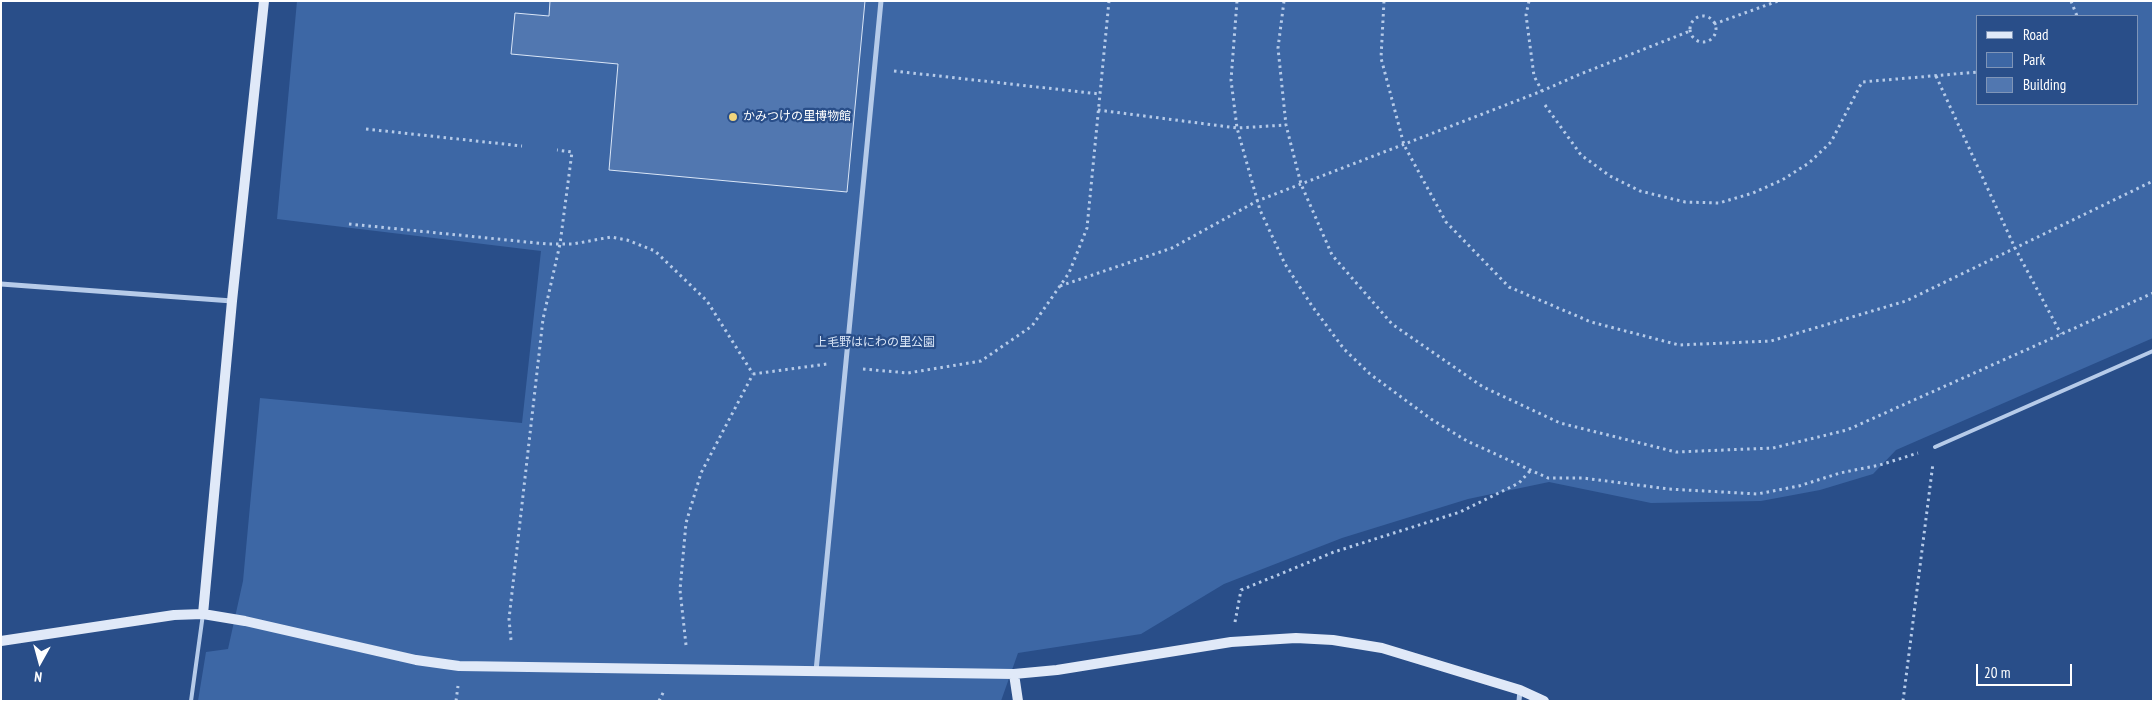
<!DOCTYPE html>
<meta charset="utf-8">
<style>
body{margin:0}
#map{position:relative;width:2154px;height:702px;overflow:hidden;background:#294e89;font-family:"PT Sans Narrow",sans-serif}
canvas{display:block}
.frame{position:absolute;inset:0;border:2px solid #fff;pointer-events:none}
.legend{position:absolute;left:1976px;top:15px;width:162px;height:90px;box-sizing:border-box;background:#294e89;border:1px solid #7f95b8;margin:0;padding:6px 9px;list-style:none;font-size:15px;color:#fff}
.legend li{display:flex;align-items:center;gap:10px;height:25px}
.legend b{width:25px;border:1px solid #7f95b8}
.north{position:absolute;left:15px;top:637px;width:50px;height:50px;-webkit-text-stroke:4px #294e89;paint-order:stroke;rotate:187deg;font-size:14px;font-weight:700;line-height:20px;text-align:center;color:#fff}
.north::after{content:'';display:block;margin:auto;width:18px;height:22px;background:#fff;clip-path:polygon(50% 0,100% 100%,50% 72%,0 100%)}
.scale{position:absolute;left:1976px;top:664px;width:96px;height:22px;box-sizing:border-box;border:2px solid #fff;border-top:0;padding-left:6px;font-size:15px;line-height:18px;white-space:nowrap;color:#fff;-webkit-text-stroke:4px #294e89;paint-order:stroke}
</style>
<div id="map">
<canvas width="2154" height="702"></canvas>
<div class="frame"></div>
<ul class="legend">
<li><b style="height:6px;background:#e0e9f8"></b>Road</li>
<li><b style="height:14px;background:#3d67a5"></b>Park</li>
<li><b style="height:14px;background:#5177b0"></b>Building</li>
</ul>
<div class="north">N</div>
<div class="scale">20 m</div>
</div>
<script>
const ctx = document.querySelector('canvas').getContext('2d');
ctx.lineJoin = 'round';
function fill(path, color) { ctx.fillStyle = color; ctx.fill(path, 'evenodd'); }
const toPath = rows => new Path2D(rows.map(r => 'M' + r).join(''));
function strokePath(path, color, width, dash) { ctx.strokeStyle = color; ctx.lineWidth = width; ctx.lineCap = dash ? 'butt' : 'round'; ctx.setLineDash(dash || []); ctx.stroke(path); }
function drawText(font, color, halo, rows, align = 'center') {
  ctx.font = font + ' "PT Sans Narrow","Noto Sans JP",sans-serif'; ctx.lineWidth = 4.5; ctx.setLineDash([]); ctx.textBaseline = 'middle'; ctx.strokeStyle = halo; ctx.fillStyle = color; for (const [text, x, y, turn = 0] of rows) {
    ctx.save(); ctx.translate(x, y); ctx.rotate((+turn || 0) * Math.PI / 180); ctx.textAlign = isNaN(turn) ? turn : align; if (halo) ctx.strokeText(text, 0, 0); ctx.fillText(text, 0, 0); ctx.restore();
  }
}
const green = toPath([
 [297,1,2153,1,2153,338,1896,450,1873,474,1820,490,1761,501,1651,503,1549,482,1468,499,1342,538,1224,584,1141,634,1018,653,1001,701,198,701,206,652,228,649,243,581,260,398,522,423,541,251,277,219],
 [1978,16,2138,16,2138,104,1978,104]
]);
const building = toPath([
 [550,1,865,1,847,192,609,170,618,64,511,54,515,13,549,16,550,1]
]);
const path = toPath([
 [1237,1,1231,80,1237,128,1260,210,1285,264,1312,306,1344,349,1370,374,1431,419,1467,441,1548,478,1583,478,1669,489,1757,494,1799,486,1840,473,1880,465,1918,453],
 [1284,1,1278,48,1286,125,1301,184,1332,255,1392,324,1483,387,1560,423,1676,452,1773,448,1847,430,2153,293],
 [1384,1,1381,58,1404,145,1446,222,1509,287,1591,322,1679,345,1771,341,1906,301,2153,181],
 [1529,1,1526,15,1534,76,1542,91],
 [2071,1,2077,16],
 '1690 29a13 13 0 1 1 26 0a13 13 0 1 1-26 0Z',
 [1714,24,1778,1],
 [894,71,1100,94],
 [1936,76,2015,248,2061,334],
 [1545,105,1581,155,1610,176,1640,191,1685,202,1719,203,1753,193,1782,180,1809,163,1831,142,1862,82,1978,72],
 [1098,110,1237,128,1286,125],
 [366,129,522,146],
 [349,224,547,244,573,244,611,237,627,240,655,251,707,301,753,374],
 [1060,286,1172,248,1257,201,1542,91,1578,75,1690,31],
 [863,369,908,373,981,361,1032,326,1069,273,1087,228,1109,1],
 [753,374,827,364],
 [1235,622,1241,590,1334,552,1460,512,1519,483,1530,471],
 [511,640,509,619,543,319,560,244,572,152,557,150],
 [686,645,680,590,686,523,701,473,753,374],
 [456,701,458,686],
 [659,701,664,691],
 [1903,701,1933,463]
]);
const lane = toPath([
 [1935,447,2153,351],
 [191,701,203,614]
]);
const street = toPath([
 [1,284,232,301],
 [816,671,881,1],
 [1519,701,1520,690]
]);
const secondary = toPath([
 [203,614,232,301,264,1],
 [1,641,174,615,203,614,245,621,416,660,459,666,1014,674,1057,670,1231,642,1296,638,1333,640,1382,648,1520,690,1544,701],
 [1014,674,1018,701]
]);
const markers = [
 [733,117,5,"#f0d47d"]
];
const poiNames = [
 ["かみつけの里博物館",743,117]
];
const parkNames = [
 ["上毛野はにわの里公園",875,343]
];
fill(green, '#3d67a5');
fill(building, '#5177b0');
strokePath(building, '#dae6f7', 1);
strokePath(path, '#b6cbe9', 3, [2.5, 4]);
strokePath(lane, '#b6cbe9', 4);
strokePath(street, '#b6cbe9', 5);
strokePath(secondary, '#e0e9f8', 10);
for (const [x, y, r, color] of markers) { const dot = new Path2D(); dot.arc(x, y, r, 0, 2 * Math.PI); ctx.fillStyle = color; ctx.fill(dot); strokePath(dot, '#294e89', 2); }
drawText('12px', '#fff', '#294e89', poiNames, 'left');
drawText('12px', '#dae6f7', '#294e89', parkNames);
</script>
